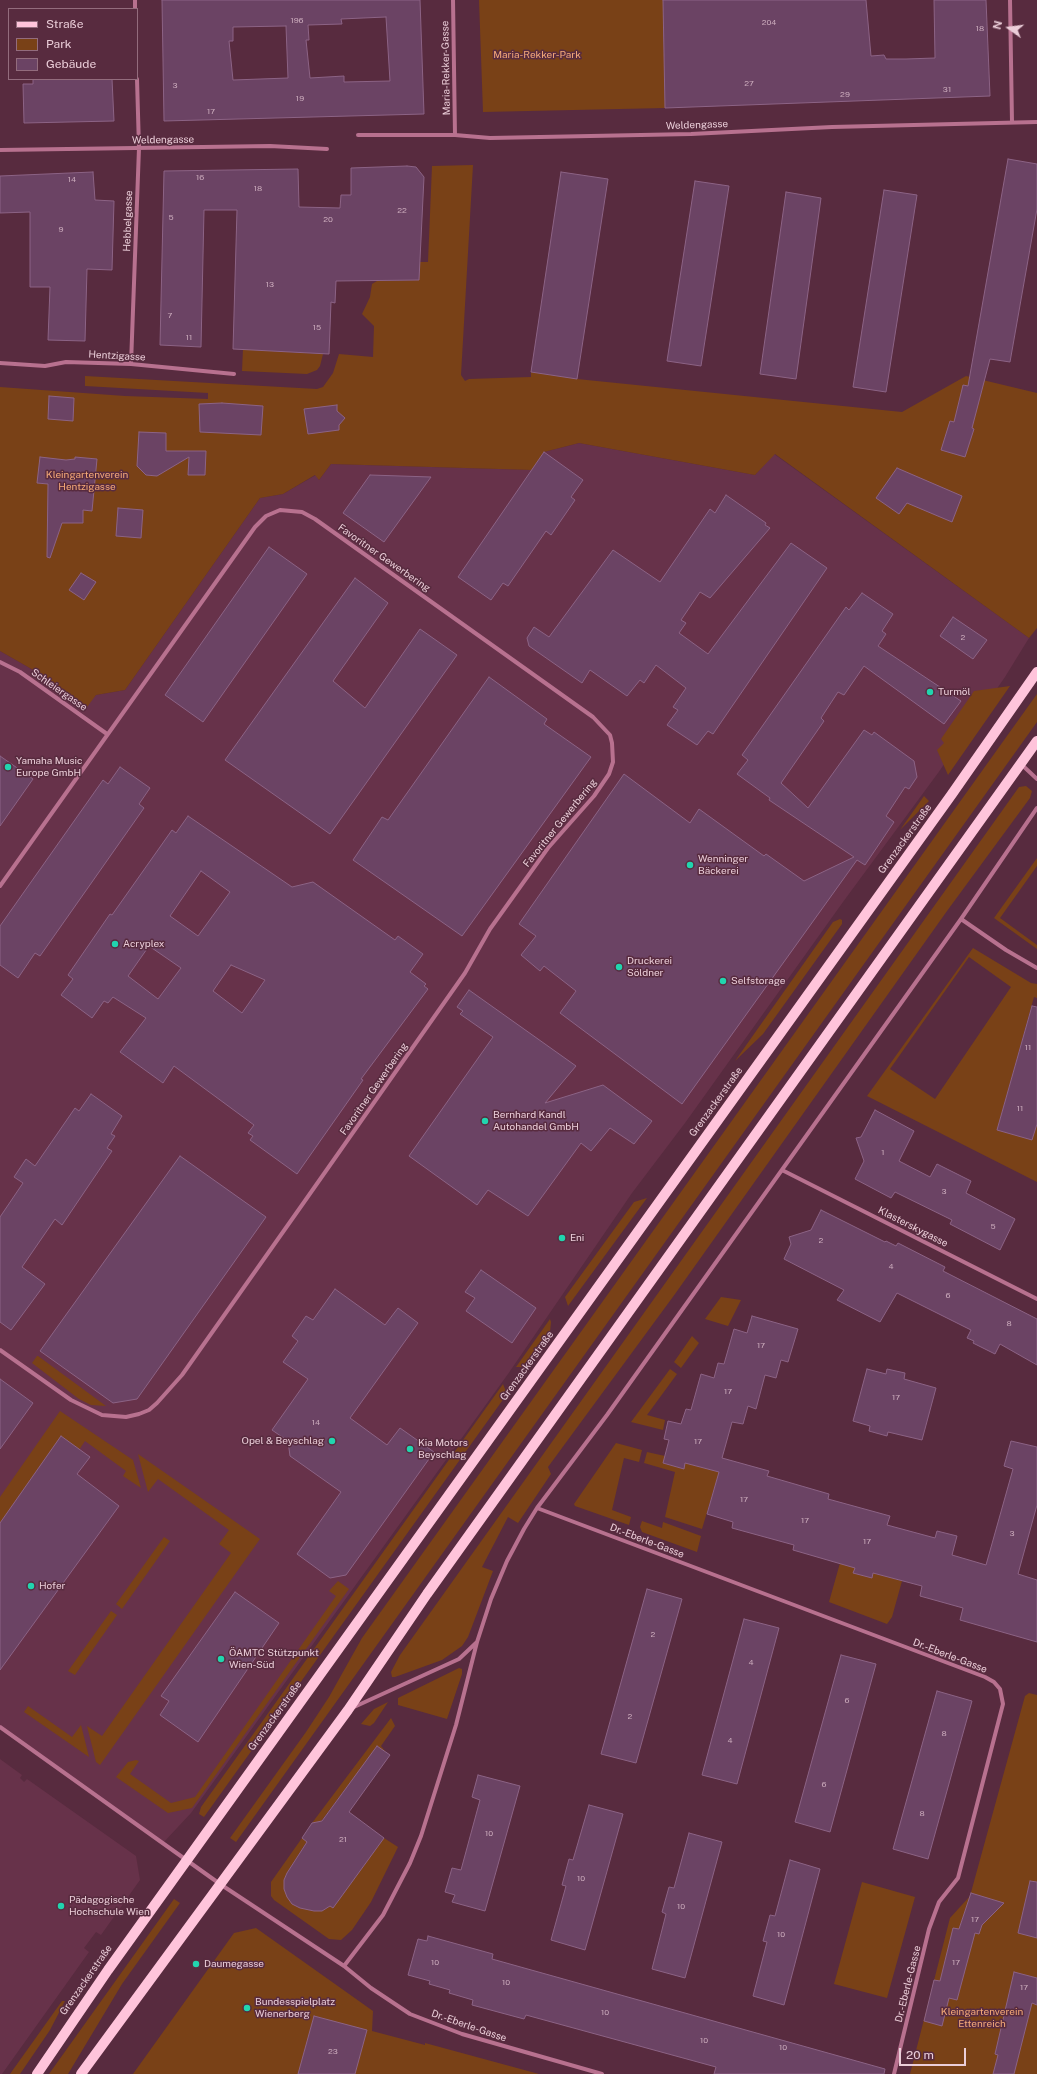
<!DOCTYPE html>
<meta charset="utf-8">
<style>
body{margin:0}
#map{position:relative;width:1037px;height:2074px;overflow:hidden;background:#582b3f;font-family:"Public Sans",sans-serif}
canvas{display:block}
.legend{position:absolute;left:8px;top:8px;width:130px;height:72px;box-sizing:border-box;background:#582b3f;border:1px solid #936c7d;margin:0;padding:5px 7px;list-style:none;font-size:12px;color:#ebced9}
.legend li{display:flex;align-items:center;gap:8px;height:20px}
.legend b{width:20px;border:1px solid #936c7d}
.north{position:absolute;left:989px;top:8px;width:40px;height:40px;-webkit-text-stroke:3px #582b3f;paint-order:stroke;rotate:284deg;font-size:11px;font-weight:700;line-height:16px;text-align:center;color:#ebced9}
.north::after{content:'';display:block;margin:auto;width:14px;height:18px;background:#ebced9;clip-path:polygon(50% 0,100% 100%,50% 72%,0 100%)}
.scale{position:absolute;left:899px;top:2048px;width:67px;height:18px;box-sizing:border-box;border:2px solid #ebced9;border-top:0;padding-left:5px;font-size:12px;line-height:14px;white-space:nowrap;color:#ebced9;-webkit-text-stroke:3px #582b3f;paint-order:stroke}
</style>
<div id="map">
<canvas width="1037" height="2074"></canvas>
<ul class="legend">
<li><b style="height:5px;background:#ffc4db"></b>Straße</li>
<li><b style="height:11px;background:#794117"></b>Park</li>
<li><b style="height:11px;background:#6b4364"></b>Gebäude</li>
</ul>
<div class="north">N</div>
<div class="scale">20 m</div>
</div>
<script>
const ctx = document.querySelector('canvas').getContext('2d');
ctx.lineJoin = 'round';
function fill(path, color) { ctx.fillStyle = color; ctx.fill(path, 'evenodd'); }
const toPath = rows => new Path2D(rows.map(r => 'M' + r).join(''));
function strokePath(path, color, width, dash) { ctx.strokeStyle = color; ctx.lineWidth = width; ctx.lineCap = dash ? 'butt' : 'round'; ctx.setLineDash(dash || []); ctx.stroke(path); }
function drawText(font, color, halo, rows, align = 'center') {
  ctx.font = font + ' "Public Sans",sans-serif'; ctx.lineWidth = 3; ctx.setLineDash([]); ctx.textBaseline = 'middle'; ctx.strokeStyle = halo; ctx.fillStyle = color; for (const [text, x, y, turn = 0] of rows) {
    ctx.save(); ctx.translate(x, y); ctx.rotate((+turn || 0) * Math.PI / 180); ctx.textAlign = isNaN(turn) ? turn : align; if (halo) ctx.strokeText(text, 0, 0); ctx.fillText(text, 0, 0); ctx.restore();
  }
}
const built = toPath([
 [579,443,755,475,774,454,1029,638,1005,677,938,773,843,902,685,1123,632,1193,508,1374,191,1813,163,1843,0,1727,0,651,42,675,93,698,96,695,125,690,260,498,283,494,316,475,319,480,331,464,532,470,544,452],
 [0,1759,22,1775,20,1778,24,1782,27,1779,136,1856,140,1880,101,1935,96,1932,84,1948,89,1952,2,2074,0,2074]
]);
const green = toPath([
 [479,0,663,0,665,108,483,112],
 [473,165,461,375,465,381,469,379,531,377,531,372,577,379,902,412,966,376,1037,393,1037,628,1029,638,775,454,755,475,579,443,544,452,532,470,331,464,319,480,315,475,283,494,260,498,125,690,96,695,87,707,42,675,0,651,0,387,125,396,208,399,208,393,85,386,85,376,317,389,323,387,333,373,339,354,373,357,374,326,362,314,370,297,372,284,377,281,419,280,420,262,428,262,432,166],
 [243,349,303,353,323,354,320,366,317,370,307,374,242,371],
 [1010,686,948,775,937,750,944,743,941,739,974,691],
 [1037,694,1037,722,236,1842,230,1838,306,1732,329,1697,362,1638],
 [1026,786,1032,791,1030,798,947,911,675,1294,548,1467,551,1474,518,1523,508,1517,482,1567,493,1571,468,1637,462,1646,442,1660,395,1677,392,1677,391,1672,400,1655,1019,787],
 [924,796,929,801,900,830],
 [1037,858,1037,866,1000,918,1037,945,1037,949,994,918],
 [840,919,842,920,842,924,763,1034,735,1061,833,922],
 [973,948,1031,983,1037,984,1037,998,1034,997,997,1130,1032,1140,1037,1124,1037,1182,867,1096],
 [969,957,1011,987,935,1099,890,1069],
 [647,1198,568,1306,565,1297,634,1202],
 [721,1297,741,1300,728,1326,705,1319],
 [550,1319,551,1322,550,1332,525,1367,516,1367],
 [692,1336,699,1343,681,1368,674,1362],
 [37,1356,38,1356,106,1406,91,1405,79,1399,32,1363],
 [670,1369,677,1374,647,1415,665,1420,663,1430,631,1422],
 [503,1384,507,1394,204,1817,199,1814,201,1807,269,1712],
 [60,1411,133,1460,141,1488,123,1476,126,1471,85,1441,79,1450,61,1437,0,1523,0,1497],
 [616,1443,642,1450,639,1462,624,1458,612,1510,631,1517,629,1525,575,1506,574,1504],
 [647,1452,665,1456,663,1463,683,1469,685,1463,719,1472,702,1529,665,1517,675,1472,644,1463],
 [138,1454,260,1539,100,1765,96,1762,87,1726,102,1736,231,1553,219,1544,229,1530,158,1479,148,1492],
 [642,1521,662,1528,663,1522,701,1536,697,1552,642,1532,640,1527],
 [164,1537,170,1541,122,1609,116,1604],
 [840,1563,855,1567,854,1573,872,1578,873,1573,902,1581,892,1617,887,1624,829,1602],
 [338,1581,349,1589,192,1808,168,1813,116,1777,128,1762,136,1760,139,1761,130,1774,171,1803,195,1797,336,1596,329,1591],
 [111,1611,117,1615,75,1675,68,1671],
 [459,1668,462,1669,462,1674,447,1719,398,1705,398,1698],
 [1029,1693,1037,1695,1037,2074,910,2074,950,1918,970,1896,1025,1696],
 [388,1702,374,1723,370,1726,361,1724,374,1709],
 [28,1706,72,1737,81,1725,89,1757,24,1712],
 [391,1718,395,1726,381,1746,385,1751,375,1767,361,1771,355,1776,319,1824,312,1823],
 [302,1838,307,1841,287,1873,284,1880,292,1904,300,1908,314,1911,322,1911,331,1906,333,1908,384,1838,398,1847,371,1902,352,1930,341,1940,329,1939,274,1900,271,1896,271,1882],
 [862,1882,915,1897,887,1998,834,1984],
 [174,1899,180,1903,122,1984,68,2074,49,2074],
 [256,1928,373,2011,372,2031,425,2045,425,2043,539,2074,133,2074,234,1933],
 [62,2001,65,2001,50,2030,20,2074,10,2074]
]);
const building = toPath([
 [162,0,420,0,424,114,164,121,162,0],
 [386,17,390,81,344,82,344,76,310,78,306,40,309,40,308,25,342,24,341,19,386,17],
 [286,26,288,78,233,80,229,41,233,41,233,27,286,26],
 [663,0,866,0,871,56,884,55,886,59,906,59,935,58,934,0,986,0,990,96,665,108,663,0],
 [33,79,112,79,114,121,24,123,23,84,33,84,33,79],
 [1008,159,1037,164,1037,209,1010,362,990,359,972,428,974,429,965,457,941,450,950,421,954,422,963,385,968,386,1008,159],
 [407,166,416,167,424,177,419,280,336,281,335,303,331,302,329,354,233,349,237,210,204,210,201,347,160,345,164,171,298,169,299,207,340,208,341,195,351,195,351,168,407,166],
 [93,172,95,200,114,201,112,270,87,269,85,341,48,340,50,287,30,287,30,212,0,213,0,176,93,172],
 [561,172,608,179,577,379,531,372,561,172],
 [695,181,729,186,701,366,667,361,695,181],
 [884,190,917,195,886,392,853,387,884,190],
 [786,192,821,198,796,379,760,374,786,192],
 [49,396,74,398,73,421,48,419,49,396],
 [222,403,263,406,261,435,200,432,199,404,222,403],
 [337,405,337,411,345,418,339,425,339,430,308,434,304,409,337,405],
 [139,432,166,433,166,451,206,451,205,475,188,475,189,457,157,476,146,475,137,466,139,432],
 [544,452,583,480,571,497,575,500,551,535,546,531,508,586,503,583,491,600,458,577,544,452],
 [40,457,66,460,75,459,75,457,97,459,92,511,83,510,83,523,62,523,50,558,47,557,48,484,37,483,40,457],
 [897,468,962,496,952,522,907,503,899,514,876,498,897,468],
 [370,475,431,477,384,542,343,513,370,475],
 [726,495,766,523,765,525,770,528,710,598,700,592,681,620,686,623,679,633,708,654,791,543,827,568,713,734,708,731,697,745,667,725,678,710,673,707,686,688,656,665,644,683,640,680,627,696,590,670,582,683,529,646,527,638,534,627,549,637,613,550,660,582,710,509,715,513,726,495],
 [118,508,143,510,141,538,116,536,118,508],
 [269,547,307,574,203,722,165,695,269,547],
 [81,573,96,582,84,600,69,590,81,573],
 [355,578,388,603,333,681,365,708,420,629,457,655,330,834,225,760,355,578],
 [862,593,893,614,882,631,886,634,878,646,961,701,944,724,864,666,844,695,838,692,821,718,824,721,781,783,808,808,864,730,872,735,874,732,914,761,917,777,909,789,905,787,886,816,894,822,865,865,857,860,682,1104,560,1013,576,991,544,966,540,971,521,955,536,936,519,924,624,774,690,823,699,809,764,856,766,854,804,881,854,857,769,800,770,798,737,774,748,760,742,755,846,607,849,610,862,593],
 [953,617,987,640,973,659,940,636,953,617],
 [489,677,547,719,544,724,591,757,462,936,353,860,382,817,388,820,489,677],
 [0,756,33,779,0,826,0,756],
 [120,767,150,788,139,804,144,808,40,956,35,953,18,978,0,965,0,926,103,780,108,784,120,767],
 [188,816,292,887,313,882,395,940,398,936,423,954,410,972,426,984,424,986,428,989,361,1079,363,1080,297,1174,250,1140,253,1136,248,1133,254,1125,174,1066,163,1083,120,1052,146,1018,113,997,108,1003,104,1001,92,1018,61,995,73,979,68,975,110,914,112,915,172,830,176,833,188,816],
 [201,871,230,892,198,936,170,916,201,871],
 [149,946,181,968,158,999,128,976,149,946],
 [231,965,265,980,242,1013,213,991,231,965],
 [469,990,576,1066,545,1103,603,1085,652,1121,634,1144,610,1128,591,1151,581,1143,528,1216,488,1190,477,1205,409,1156,493,1037,460,1014,463,1011,457,1007,469,990],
 [1032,1006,1037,1007,1037,1124,1032,1140,997,1130,1032,1006],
 [91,1094,122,1116,111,1134,115,1136,107,1148,112,1151,62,1225,55,1219,22,1267,45,1284,11,1330,0,1322,0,1217,23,1183,14,1177,26,1159,35,1166,75,1108,79,1111,91,1094],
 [875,1110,914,1131,899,1161,930,1177,937,1164,971,1181,966,1193,1015,1219,1000,1250,950,1224,952,1220,895,1192,891,1198,855,1179,864,1161,856,1138,861,1137,875,1110],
 [180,1156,266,1217,137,1399,113,1403,40,1351,180,1156],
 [821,1210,885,1242,886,1241,896,1246,898,1243,945,1267,943,1271,1037,1319,1037,1365,1000,1344,995,1354,973,1343,974,1341,967,1338,971,1330,897,1293,880,1322,837,1300,844,1290,784,1259,791,1244,789,1237,811,1230,821,1210],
 [481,1270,536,1308,512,1343,466,1311,475,1298,465,1292,481,1270],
 [335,1289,385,1325,398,1308,418,1323,350,1418,387,1445,400,1428,434,1452,346,1575,330,1578,297,1554,341,1492,290,1456,288,1441,272,1430,308,1379,283,1362,298,1341,292,1336,306,1316,313,1320,335,1289],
 [752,1316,798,1329,788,1362,781,1360,776,1378,765,1375,756,1409,748,1406,743,1424,732,1422,722,1458,769,1471,767,1476,829,1494,828,1499,890,1516,887,1525,935,1538,937,1531,957,1536,952,1555,986,1565,1013,1469,1004,1466,1011,1441,1037,1447,1037,1505,1018,1574,1037,1580,1037,1642,960,1620,963,1608,920,1596,922,1586,873,1573,872,1578,853,1573,855,1568,793,1550,794,1545,732,1528,733,1522,707,1514,719,1472,685,1463,684,1469,663,1463,669,1440,664,1439,668,1421,681,1424,686,1409,691,1410,701,1374,714,1378,718,1363,724,1364,734,1329,747,1333,752,1316],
 [867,1369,886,1374,887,1369,905,1373,904,1379,936,1388,922,1440,888,1432,887,1436,869,1431,870,1426,853,1421,867,1369],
 [0,1379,33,1403,0,1449,0,1379],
 [61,1436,90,1457,77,1474,119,1506,0,1670,0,1523,61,1436],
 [647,1589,682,1599,636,1763,601,1754,647,1589],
 [235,1592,279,1623,198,1742,160,1715,169,1701,161,1696,235,1592],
 [744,1619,779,1628,737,1784,702,1775,744,1619],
 [841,1655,876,1664,830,1832,795,1822,841,1655],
 [937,1691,972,1701,928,1859,893,1849,937,1691],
 [377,1746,390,1755,349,1812,384,1838,333,1908,330,1906,322,1911,314,1911,300,1908,292,1904,287,1897,284,1889,284,1880,287,1873,307,1842,302,1838,312,1823,322,1821,377,1746],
 [478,1775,520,1786,485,1911,452,1902,455,1895,445,1892,452,1868,461,1870,480,1800,472,1797,478,1775],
 [589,1805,623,1814,585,1950,551,1940,566,1886,562,1885,569,1859,573,1860,589,1805],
 [689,1833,722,1842,685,1978,652,1969,666,1914,662,1912,669,1887,674,1888,689,1833],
 [790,1860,820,1869,784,2005,753,1996,767,1942,763,1941,770,1915,775,1916,790,1860],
 [1030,1881,1037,1882,1037,1938,1018,1933,1030,1881],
 [971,1893,1004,1903,982,1925,979,1934,975,1933,957,2000,949,1998,942,2026,924,2021,934,1980,940,1981,953,1928,959,1929,971,1893],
 [428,1936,493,1954,492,1959,885,2069,884,2074,714,2074,716,2067,526,2015,524,2019,472,2005,473,2000,449,1993,450,1990,429,1984,430,1981,408,1975,418,1939,427,1941,428,1936],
 [1014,1972,1037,1978,1037,2005,1032,2003,1014,2074,993,2074,998,2055,995,2054,1014,1972],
 [314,2016,367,2030,355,2074,298,2074,314,2016]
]);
const minor = toPath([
 [135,0,135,9],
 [453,0,455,135],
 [1010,0,1012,122],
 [358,135,455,135,490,138,691,134,832,127,1037,122],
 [0,150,270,146,327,149],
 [0,363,45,366,66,362,131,364,234,374],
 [131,364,139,148,137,79],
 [0,662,20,672,107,734],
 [1021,764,1037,779],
 [0,886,255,527,266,516,280,510,302,512,315,519,593,717,610,735,612,743,613,762,609,774,594,796,548,848,490,929,465,973,302,1205,182,1375,157,1403,149,1410,139,1414,126,1417,102,1415,71,1400,0,1350],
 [961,919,1006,950,1037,968],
 [782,1170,1037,1299],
 [537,1508,985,1677,994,1682,1000,1689,1003,1704,958,1878,939,1902,929,1929,894,2074],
 [354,1707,459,1659,477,1642],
 [0,1727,220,1884,344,1966,371,1988,410,2014,462,2034,602,2074],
 [344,1966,383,1915,410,1863,421,1836,456,1725,477,1642,491,1599,507,1561,524,1529,537,1508,607,1415,961,919,1037,808]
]);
const primary = toPath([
 [37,2074,108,1970,952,794,1037,672],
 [81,2074,348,1710,427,1594,1037,741]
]);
const markers = [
 [930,692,4,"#21d5af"],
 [8,767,4,"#21d5af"],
 [690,865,4,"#21d5af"],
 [115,944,4,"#21d5af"],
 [619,967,4,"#21d5af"],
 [723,981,4,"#21d5af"],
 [485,1121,4,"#21d5af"],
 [562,1238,4,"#21d5af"],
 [332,1441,4,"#21d5af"],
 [410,1449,4,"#21d5af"],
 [31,1586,4,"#21d5af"],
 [221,1659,4,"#21d5af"],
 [61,1906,4,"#21d5af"],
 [196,1964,4,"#21d5af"],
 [247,2008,4,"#21d5af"]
];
const numberNames = [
 ["196",297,21],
 ["204",769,23],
 ["18",980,29],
 ["27",749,84],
 ["3",175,86],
 ["31",947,90],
 ["29",845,95],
 ["19",300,99],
 ["17",211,112],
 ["16",200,178],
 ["14",72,180],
 ["18",258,189],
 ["22",402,211],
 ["5",171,218],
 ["20",328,220],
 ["9",61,230],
 ["13",270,285],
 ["7",170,316],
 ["15",317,328],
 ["11",189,338],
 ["2",963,638],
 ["11",1028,1048],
 ["11",1020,1109],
 ["1",883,1153],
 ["3",944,1192],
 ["5",993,1227],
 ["2",821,1241],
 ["4",891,1267],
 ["6",948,1296],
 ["8",1009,1324],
 ["17",761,1346],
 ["17",728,1392],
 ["17",896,1398],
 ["14",316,1423],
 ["17",698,1442],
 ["17",744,1500],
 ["17",805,1521],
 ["3",1012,1534],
 ["17",867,1542],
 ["2",653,1635],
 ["4",751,1663],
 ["6",847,1701],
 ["2",630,1717],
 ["8",944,1734],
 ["4",730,1741],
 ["6",824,1785],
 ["8",922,1814],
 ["10",489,1834],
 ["21",343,1840],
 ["10",581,1879],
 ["10",681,1907],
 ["17",975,1920],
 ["10",781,1935],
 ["10",435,1963],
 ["17",956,1963],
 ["10",506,1983],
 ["17",1024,1988],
 ["10",605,2013],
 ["10",704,2041],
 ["10",783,2048],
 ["23",333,2052]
];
const parkNames = [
 ["Maria-Rekker-Park",537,55],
 ["Kleingartenverein",87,475],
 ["Hentzigasse",87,487],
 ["Kleingartenverein",982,2012],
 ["Ettenreich",982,2024]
];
const streetNames = [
 ["Maria-Rekker-Gasse",446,68,-91],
 ["Weldengasse",697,125,-2],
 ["Weldengasse",163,140,-1],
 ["Hebbelgasse",128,221,-88],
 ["Hentzigasse",117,356,3],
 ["Favoritner Gewerbering",384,558,35],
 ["Schleiergasse",59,690,35],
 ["Favoritner Gewerbering",560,823,-51],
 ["Grenzackerstraße",905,839,-54],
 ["Favoritner Gewerbering",374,1089,-55],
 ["Grenzackerstraße",716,1102,-54],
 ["Klasterskygasse",913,1227,27],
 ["Grenzackerstraße",527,1366,-54],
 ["Dr.-Eberle-Gasse",647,1541,21],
 ["Dr.-Eberle-Gasse",950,1656,21],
 ["Grenzackerstraße",275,1716,-54],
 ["Grenzackerstraße",86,1980,-55],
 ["Dr.-Eberle-Gasse",908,1984,-76],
 ["Dr.-Eberle-Gasse",469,2026,19]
];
const poiNames = [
 ["Turmöl",938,692],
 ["Yamaha Music",16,761],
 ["Europe GmbH",16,773],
 ["Wenninger",698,859],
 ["Bäckerei",698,871],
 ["Acryplex",123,944],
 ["Druckerei",627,961],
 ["Söldner",627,973],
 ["Selfstorage",731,981],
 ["Bernhard Kandl",493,1115],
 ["Autohandel GmbH",493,1127],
 ["Eni",570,1238],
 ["Opel & Beyschlag",324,1441,"right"],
 ["Kia Motors",418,1443],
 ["Beyschlag",418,1455],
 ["Hofer",39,1586],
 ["ÖAMTC Stützpunkt",229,1653],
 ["Wien-Süd",229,1665],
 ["Pädagogische",69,1900],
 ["Hochschule Wien",69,1912],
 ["Daumegasse",204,1964],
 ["Bundesspielplatz",255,2002],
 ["Wienerberg",255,2014]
];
fill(built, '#67324a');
fill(green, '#794117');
fill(building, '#6b4364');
strokePath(building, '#8c6385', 1);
strokePath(minor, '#b8718f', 4);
strokePath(primary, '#ffc4db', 10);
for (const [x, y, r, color] of markers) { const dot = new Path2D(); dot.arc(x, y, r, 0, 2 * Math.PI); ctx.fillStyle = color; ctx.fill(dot); strokePath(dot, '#582b3f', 1.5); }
drawText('8px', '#cbabbc', null, numberNames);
drawText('10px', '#f6ab79', '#582b3f', parkNames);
drawText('10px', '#ebced9', '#582b3f', streetNames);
drawText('10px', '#ebced9', '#582b3f', poiNames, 'left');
</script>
